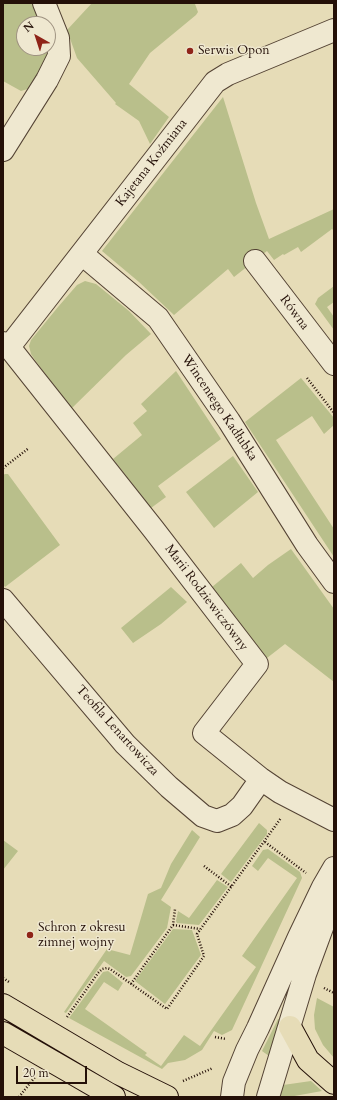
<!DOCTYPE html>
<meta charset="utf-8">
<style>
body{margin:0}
#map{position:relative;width:337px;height:1100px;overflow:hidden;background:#e6dcb7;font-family:Cardo,serif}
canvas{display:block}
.frame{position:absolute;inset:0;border:4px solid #241008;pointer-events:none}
.north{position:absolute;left:16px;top:16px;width:40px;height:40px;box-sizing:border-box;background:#efe8d0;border:1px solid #9e9280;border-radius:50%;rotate:321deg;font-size:11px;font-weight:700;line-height:16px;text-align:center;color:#241008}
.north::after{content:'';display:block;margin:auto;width:14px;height:18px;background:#8f2418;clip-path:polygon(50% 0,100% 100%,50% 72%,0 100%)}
.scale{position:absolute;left:16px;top:1066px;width:71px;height:18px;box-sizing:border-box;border:2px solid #241008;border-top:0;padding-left:5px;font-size:12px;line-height:14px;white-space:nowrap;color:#241008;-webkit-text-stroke:3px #efe8d0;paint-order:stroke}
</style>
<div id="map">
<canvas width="337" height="1100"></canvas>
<div class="frame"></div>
<div class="north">N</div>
<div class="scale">20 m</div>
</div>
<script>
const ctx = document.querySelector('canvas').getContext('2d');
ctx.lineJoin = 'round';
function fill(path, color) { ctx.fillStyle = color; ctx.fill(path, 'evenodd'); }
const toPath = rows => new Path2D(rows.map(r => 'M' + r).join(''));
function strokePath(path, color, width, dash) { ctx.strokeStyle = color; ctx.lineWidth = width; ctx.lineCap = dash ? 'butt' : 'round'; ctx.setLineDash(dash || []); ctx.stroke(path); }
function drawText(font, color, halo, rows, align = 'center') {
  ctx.font = font + ' Cardo,serif'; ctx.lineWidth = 3; ctx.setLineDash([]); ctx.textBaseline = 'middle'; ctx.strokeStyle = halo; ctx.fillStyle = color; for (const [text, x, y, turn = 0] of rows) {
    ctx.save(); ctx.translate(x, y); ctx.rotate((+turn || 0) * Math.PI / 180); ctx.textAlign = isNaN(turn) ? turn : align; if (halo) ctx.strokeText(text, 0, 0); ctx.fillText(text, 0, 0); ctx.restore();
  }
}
const green = toPath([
 [3,3,35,3,43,24,24,24,24,48,48,48,50,59,31,88,21,91,3,81],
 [92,3,195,3,195,4,198,12,196,15,150,53,129,84,169,117,150,144,139,121,115,104,116,103,77,58,67,30],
 [223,97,256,203,269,239,334,209,334,231,332,229,301,252,298,247,284,255,283,254,274,260,267,251,234,277,228,269,174,315,139,282,102,251],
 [85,281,96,284,129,311,151,334,126,355,71,409,35,360,31,354,29,346,31,340,58,307,77,285],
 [334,286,334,302,327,307,334,317,334,330,315,304,318,298],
 [176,371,221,439,158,486,166,497,151,508,113,459,142,435,133,423,147,411,141,404],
 [301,378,334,418,334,425,324,434,312,416,276,440,334,529,334,557,245,422],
 [233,456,258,492,214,528,186,492],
 [5,474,8,474,60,545,5,587,3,584,3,475],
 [291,549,334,609,334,682,285,644,267,658,212,587,241,563,253,578,268,565],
 [171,587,187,602,161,624,133,643,121,628],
 [259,823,267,830,267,834,231,882,221,874],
 [192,830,200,837,161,900,171,907,167,928,131,976,126,977,104,961,66,1013,64,1012,107,949,130,955,148,894,161,888,171,864],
 [3,840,18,851,3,870],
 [268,849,300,872,302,878,232,1030,222,1035,214,1031,202,1050,185,1060,168,1063,162,1069,69,1018,103,972,108,971,123,983,118,991,104,982,85,1009,147,1053,145,1055,161,1066,184,1035,200,1046,256,967,242,956,297,878,268,858,258,871,252,866,263,850],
 [217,880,228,887,199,925,177,923,176,921,178,911,189,918],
 [173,929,192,930,201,955,165,1004,135,981],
 [317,998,334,1007,334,1058,323,1045,315,1029,314,1015],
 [278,1019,280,1019,269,1056,262,1051],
 [311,1081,322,1091,289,1097,279,1097,283,1085]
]);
const path = toPath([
 [307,378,334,413],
 [3,468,29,448],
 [265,842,306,873],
 [204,866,232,887],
 [173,925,200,929],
 [3,978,9,982],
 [131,984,173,925,175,909],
 [324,988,334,993],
 [67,1017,98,973,102,969,107,968,110,969,167,1009,204,956,197,934,281,818],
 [215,1037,226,1039],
 [183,1081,213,1068],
 [19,1097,35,1077]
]);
const minor = toPath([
 [3,150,47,80,59,56,58,38,44,3],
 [82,254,158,318,229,421,307,545,334,582],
 [255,261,334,364],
 [3,343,9,347,154,530,257,664,204,733,261,779,280,792,334,820],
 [9,347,215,82,228,74,334,30],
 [3,600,125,744,169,787,203,816,217,821,232,815,242,806,261,779],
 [232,1097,234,1082,247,1050,258,1028,299,937,323,887,334,868],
 [268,1097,305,974,334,895]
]);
const major = toPath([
 [3,1005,118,1073,167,1097],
 [290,1027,308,1060,334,1083],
 [3,1033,114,1097]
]);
const markers = [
 [190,51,4,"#8f2418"],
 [30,935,4,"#8f2418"]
];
const poiNames = [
 ["Serwis Opon",198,51],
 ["Schron z okresu",38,928],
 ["zimnej wojny",38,943]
];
const streetNames = [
 ["Kajetana Koźmiana",152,163,-52],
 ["Równa",294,313,53],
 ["Wincentego Kadłubka",219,408,56],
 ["Marii Rodziewiczówny",206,598,53],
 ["Teofila Lenartowicza",117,731,48]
];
fill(green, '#b9bf8b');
strokePath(minor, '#544334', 24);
strokePath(major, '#241008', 24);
strokePath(path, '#241008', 2.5, [1, 2]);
strokePath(minor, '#efe8d0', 22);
strokePath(major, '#e6dcb7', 22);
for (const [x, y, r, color] of markers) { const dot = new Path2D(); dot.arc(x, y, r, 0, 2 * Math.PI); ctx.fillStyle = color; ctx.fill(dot); strokePath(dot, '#efe8d0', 1.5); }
drawText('13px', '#241008', '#efe8d0', poiNames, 'left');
drawText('13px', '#241008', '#efe8d0', streetNames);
</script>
